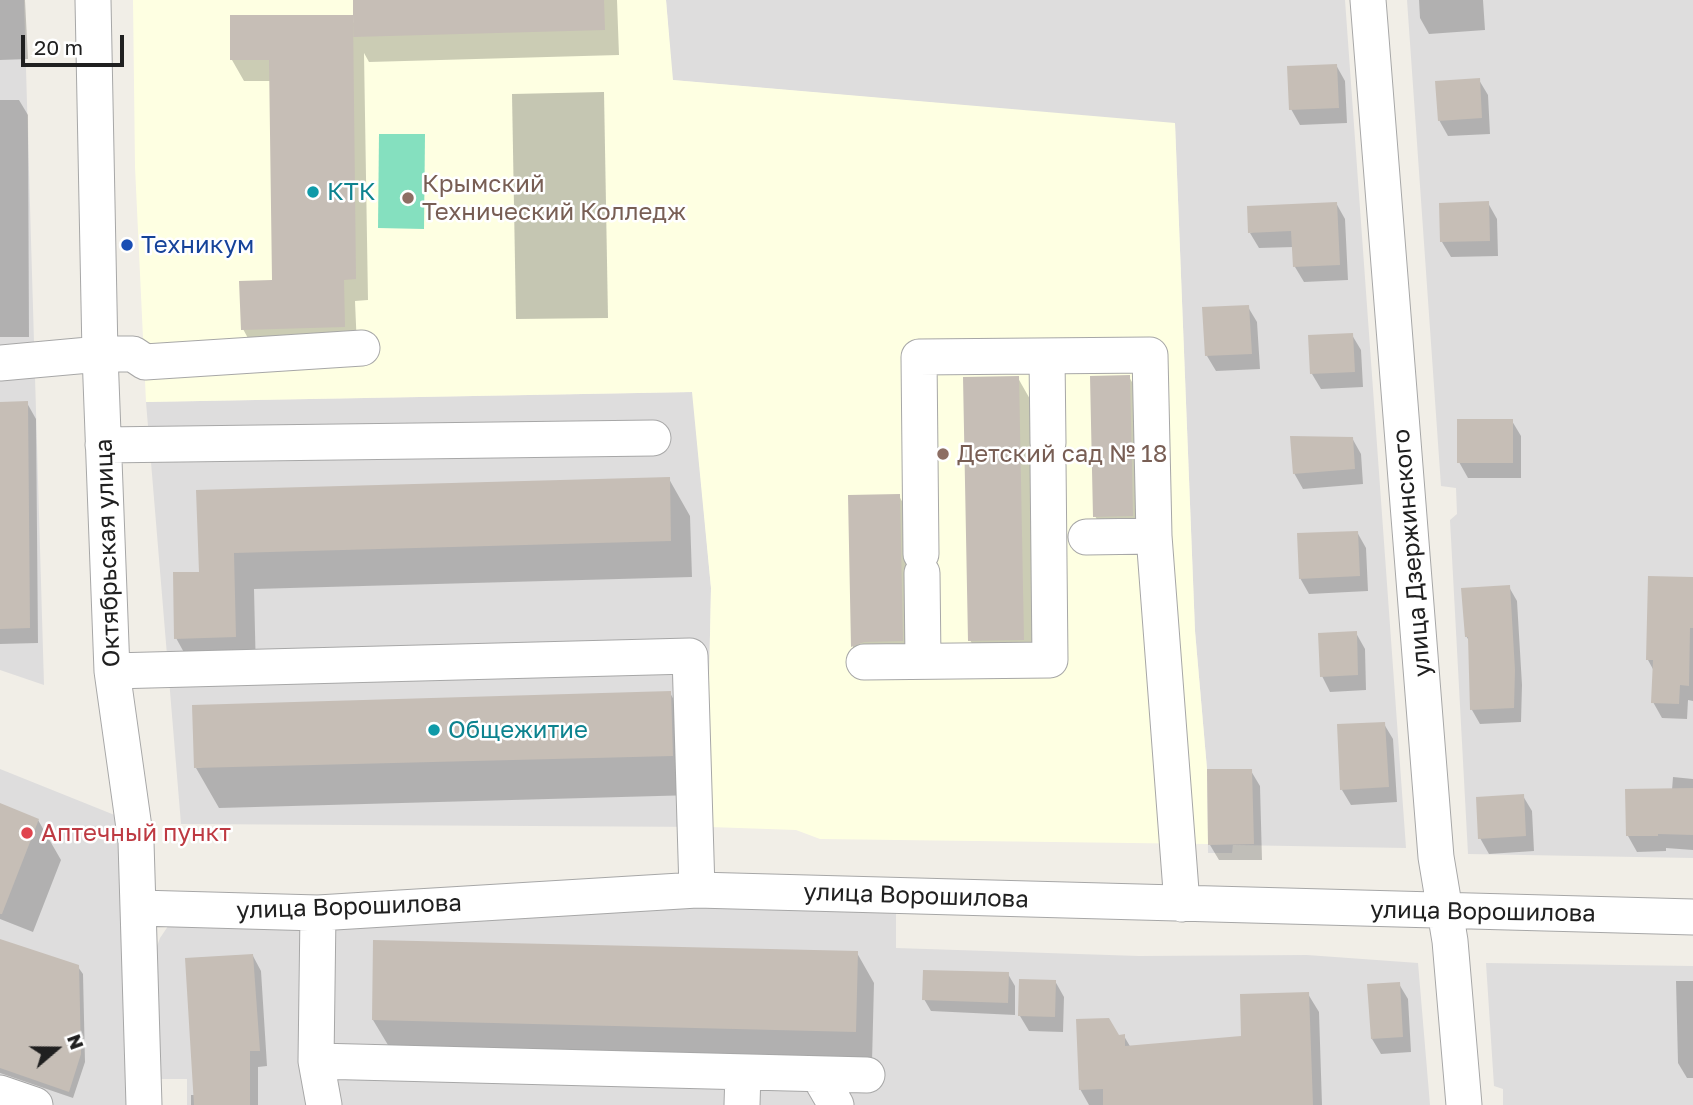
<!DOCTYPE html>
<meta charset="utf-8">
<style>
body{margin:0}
#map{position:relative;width:1693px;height:1105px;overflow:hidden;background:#f1eee7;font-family:"Golos Text",sans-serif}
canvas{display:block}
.north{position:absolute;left:21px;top:1014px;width:70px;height:70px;-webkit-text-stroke:5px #fff;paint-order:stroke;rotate:70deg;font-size:19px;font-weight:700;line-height:28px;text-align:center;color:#202020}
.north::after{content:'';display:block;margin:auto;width:24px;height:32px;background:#202020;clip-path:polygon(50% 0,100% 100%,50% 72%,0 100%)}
.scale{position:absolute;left:21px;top:35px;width:103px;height:32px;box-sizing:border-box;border:4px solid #202020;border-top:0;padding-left:9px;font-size:21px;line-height:24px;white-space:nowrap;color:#202020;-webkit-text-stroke:5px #fff;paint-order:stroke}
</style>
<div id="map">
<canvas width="1693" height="1105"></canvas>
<div class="north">N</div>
<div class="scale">20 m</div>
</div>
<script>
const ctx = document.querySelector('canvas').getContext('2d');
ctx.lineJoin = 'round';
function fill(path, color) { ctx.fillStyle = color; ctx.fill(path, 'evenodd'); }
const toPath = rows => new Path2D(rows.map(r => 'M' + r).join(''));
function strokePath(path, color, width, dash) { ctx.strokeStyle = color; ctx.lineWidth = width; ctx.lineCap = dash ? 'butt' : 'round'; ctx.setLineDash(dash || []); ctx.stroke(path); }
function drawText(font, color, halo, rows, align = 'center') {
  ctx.font = font + ' "Golos Text",sans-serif'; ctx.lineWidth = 5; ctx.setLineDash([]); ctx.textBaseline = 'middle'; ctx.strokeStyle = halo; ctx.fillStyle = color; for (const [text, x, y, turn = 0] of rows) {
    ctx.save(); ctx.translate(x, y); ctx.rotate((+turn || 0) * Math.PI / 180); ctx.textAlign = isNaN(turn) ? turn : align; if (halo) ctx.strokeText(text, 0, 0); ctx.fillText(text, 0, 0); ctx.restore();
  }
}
const residential = toPath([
 [0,0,24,0,44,685,0,670],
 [666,0,1345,0,1406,848,1233,845,1232,853,1208,853,1207,769,1195,631,1175,124,672,80],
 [1407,0,1693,0,1693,858,1468,854,1450,520,1457,514,1456,488,1441,486],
 [693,392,711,588,706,820,710,827,181,824,146,402],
 [0,769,122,818,132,1105,0,1105],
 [221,897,896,911,896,948,1139,956,1307,955,1418,963,1430,1105,187,1105,187,1079,154,1079,154,955,160,938,177,913],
 [1486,963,1693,966,1693,1105,1503,1105,1503,1089,1494,1086]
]);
const education = toPath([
 [133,0,666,0,673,80,1175,123,1195,631,1207,769,1208,844,820,839,796,830,710,827,706,821,711,588,692,392,146,402,135,167]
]);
const construction = toPath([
 [604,92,608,318,516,319,512,94]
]);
const pitch = toPath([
 [379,134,425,134,424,229,378,228]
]);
const shadow = toPath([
 [0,0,25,0,28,59,0,60],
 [354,0,617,0,619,55,369,62,364,53,368,300,355,301,357,348,255,351,243,329,274,281,271,81,244,81,232,60,355,22],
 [1419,0,1483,0,1485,30,1429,34,1420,18],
 [1336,65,1345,81,1347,123,1300,125,1291,109],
 [1479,80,1488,95,1490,134,1448,136,1439,120],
 [0,100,19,100,28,115,29,337,0,337],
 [1336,203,1345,219,1348,280,1304,282,1295,267,1294,247,1259,248,1250,233],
 [1488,203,1497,219,1498,256,1451,257,1442,242],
 [1248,307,1257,322,1260,369,1216,371,1207,356],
 [1352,335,1361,350,1363,387,1321,389,1312,374,1310,336],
 [1129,377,1147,407,1150,546,1112,546,1095,516],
 [1018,378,1035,408,1040,669,987,670,970,640],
 [0,403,27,403,36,419,38,643,0,644],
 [1512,421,1521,436,1521,478,1468,478,1459,462],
 [1352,438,1361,454,1363,484,1303,489,1294,473],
 [669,479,690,516,692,577,254,589,256,674,197,676,176,638,200,573,198,492],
 [899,496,916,526,919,671,870,676,853,647,849,497],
 [1357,532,1366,548,1368,591,1309,594,1300,578],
 [1693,579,1693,701,1688,700,1687,719,1662,718,1653,702,1654,671,1648,660],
 [1509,587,1517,601,1522,685,1521,722,1480,724,1472,710,1470,642,1466,636],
 [1356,633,1365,649,1366,690,1330,692,1322,676],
 [670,693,693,733,695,795,219,808,196,768],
 [1384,724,1393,739,1397,802,1351,805,1342,790],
 [1251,771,1260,786,1262,860,1219,860,1210,845],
 [1673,777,1693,779,1693,850,1666,848,1666,851,1637,852,1628,836,1672,790],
 [1523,796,1532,811,1534,851,1489,854,1480,838],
 [0,805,38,820,61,860,33,932,0,919],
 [0,941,78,967,83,974,85,1062,73,1098,0,1073],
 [857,953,874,983,872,1062,391,1050,373,1020],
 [253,956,261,971,267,1066,258,1067,258,1105,191,1105,191,1095,195,1095],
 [1008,974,1015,986,1015,1015,931,1011,924,999],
 [1055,981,1064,997,1063,1032,1029,1031,1020,1016],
 [1676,981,1693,981,1693,1078,1687,1078,1678,1063],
 [1399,984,1408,999,1411,1052,1381,1054,1372,1039],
 [1308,994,1319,1012,1322,1105,1089,1105,1080,1089,1118,1037,1124,1036,1131,1048,1243,1037]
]);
const building = toPath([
 [353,0,604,0,605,30,353,37],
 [230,15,353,15,356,279,344,280,345,327,241,330,239,281,272,280,269,60,230,60],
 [1337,64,1339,108,1289,110,1287,66],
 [1480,78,1482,118,1438,121,1435,81],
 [1489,201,1490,241,1440,242,1439,203],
 [1337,202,1340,265,1293,267,1291,231,1248,233,1247,206],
 [1249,305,1252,354,1205,356,1202,307],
 [1353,333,1355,372,1310,374,1308,335],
 [1130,375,1133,516,1093,517,1090,376],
 [1019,376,1024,640,968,641,963,377],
 [28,401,30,628,0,629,0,402],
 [1457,419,1513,419,1513,463,1457,463],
 [1290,436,1353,437,1355,469,1293,474],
 [670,477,671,541,234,553,236,637,174,639,173,572,199,572,196,490],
 [900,494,903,641,864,642,851,647,848,495],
 [1358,531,1360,576,1299,579,1297,533],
 [1648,576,1693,577,1693,628,1690,628,1689,686,1680,685,1679,704,1651,703,1653,660,1646,660],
 [1510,585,1515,670,1514,708,1470,710,1468,637,1465,637,1461,588],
 [1357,631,1358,675,1320,677,1318,633],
 [671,691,673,756,194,768,192,705],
 [1385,722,1389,787,1340,790,1337,724],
 [1207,769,1252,769,1254,844,1208,845],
 [1693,788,1693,835,1658,834,1658,836,1626,836,1625,789],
 [1524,794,1526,836,1478,839,1476,797],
 [0,803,39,819,2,914,0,914],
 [0,939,79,965,81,1054,69,1092,0,1068],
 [373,940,858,951,856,1032,372,1020],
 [253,954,260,1051,250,1051,250,1105,194,1105,185,958],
 [923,970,1009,972,1008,1003,922,1000],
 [1019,979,1056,980,1055,1017,1018,1016],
 [1400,982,1403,1037,1371,1039,1367,984],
 [1309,992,1313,1105,1103,1105,1103,1089,1079,1090,1076,1019,1109,1018,1119,1035,1125,1034,1125,1046,1241,1036,1240,994]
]);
const minor = toPath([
 [93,0,100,354,112,671,136,842,144,1105],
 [1368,0,1436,857,1450,941,1464,1105],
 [1047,356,1048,443],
 [0,363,100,354,133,354,145,362,362,348],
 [103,445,653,438],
 [1086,537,1154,536],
 [921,554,919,357,1150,355,1154,536,1182,904],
 [922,573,923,661],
 [864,662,1050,660,1048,462],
 [112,671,690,656,697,890],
 [139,908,318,913,697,890,1693,917],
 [318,913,316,1061,324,1105],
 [316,1061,867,1075],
 [818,1074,836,1105],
 [0,1093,35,1105],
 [742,1105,743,1072]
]);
const markers = [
 [313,192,7,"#0f9aa8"],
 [408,198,7,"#8d6e63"],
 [127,245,7,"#1a4fb4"],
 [943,454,7,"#8d6e63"],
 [434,730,7,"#0f9aa8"],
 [27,833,7,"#e0444e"]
];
const educationNames = [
 ["Крымский",422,184],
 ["Технический Колледж",422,212],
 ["Детский сад № 18",957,454]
];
const cultureNames = [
 ["КТК",327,192],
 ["Общежитие",448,730]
];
const transitNames = [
 ["Техникум",141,245]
];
const streetNames = [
 ["Октябрьская улица",108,553,-92],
 ["улица Дзержинского",1412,553,-95],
 ["улица Ворошилова",916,896,2],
 ["улица Ворошилова",349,907,-2],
 ["улица Ворошилова",1483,912,1]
];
const healthNames = [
 ["Аптечный пункт",41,833]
];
fill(residential, '#dedddd');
fill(education, '#feffe2');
fill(construction, '#c5c6b2');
fill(pitch, '#85e0bf');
fill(shadow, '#0003');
fill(building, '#c6beb6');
strokePath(minor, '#a7a7a7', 37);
strokePath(minor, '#fff', 35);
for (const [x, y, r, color] of markers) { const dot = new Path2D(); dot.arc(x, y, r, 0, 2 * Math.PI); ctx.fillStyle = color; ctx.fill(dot); strokePath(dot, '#fff', 2.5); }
drawText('24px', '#785e54', '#fff', educationNames, 'left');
drawText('24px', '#0d838f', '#fff', cultureNames, 'left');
drawText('24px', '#164399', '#fff', transitNames, 'left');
drawText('24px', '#202020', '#fff', streetNames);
drawText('24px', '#be3a42', '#fff', healthNames, 'left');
</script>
